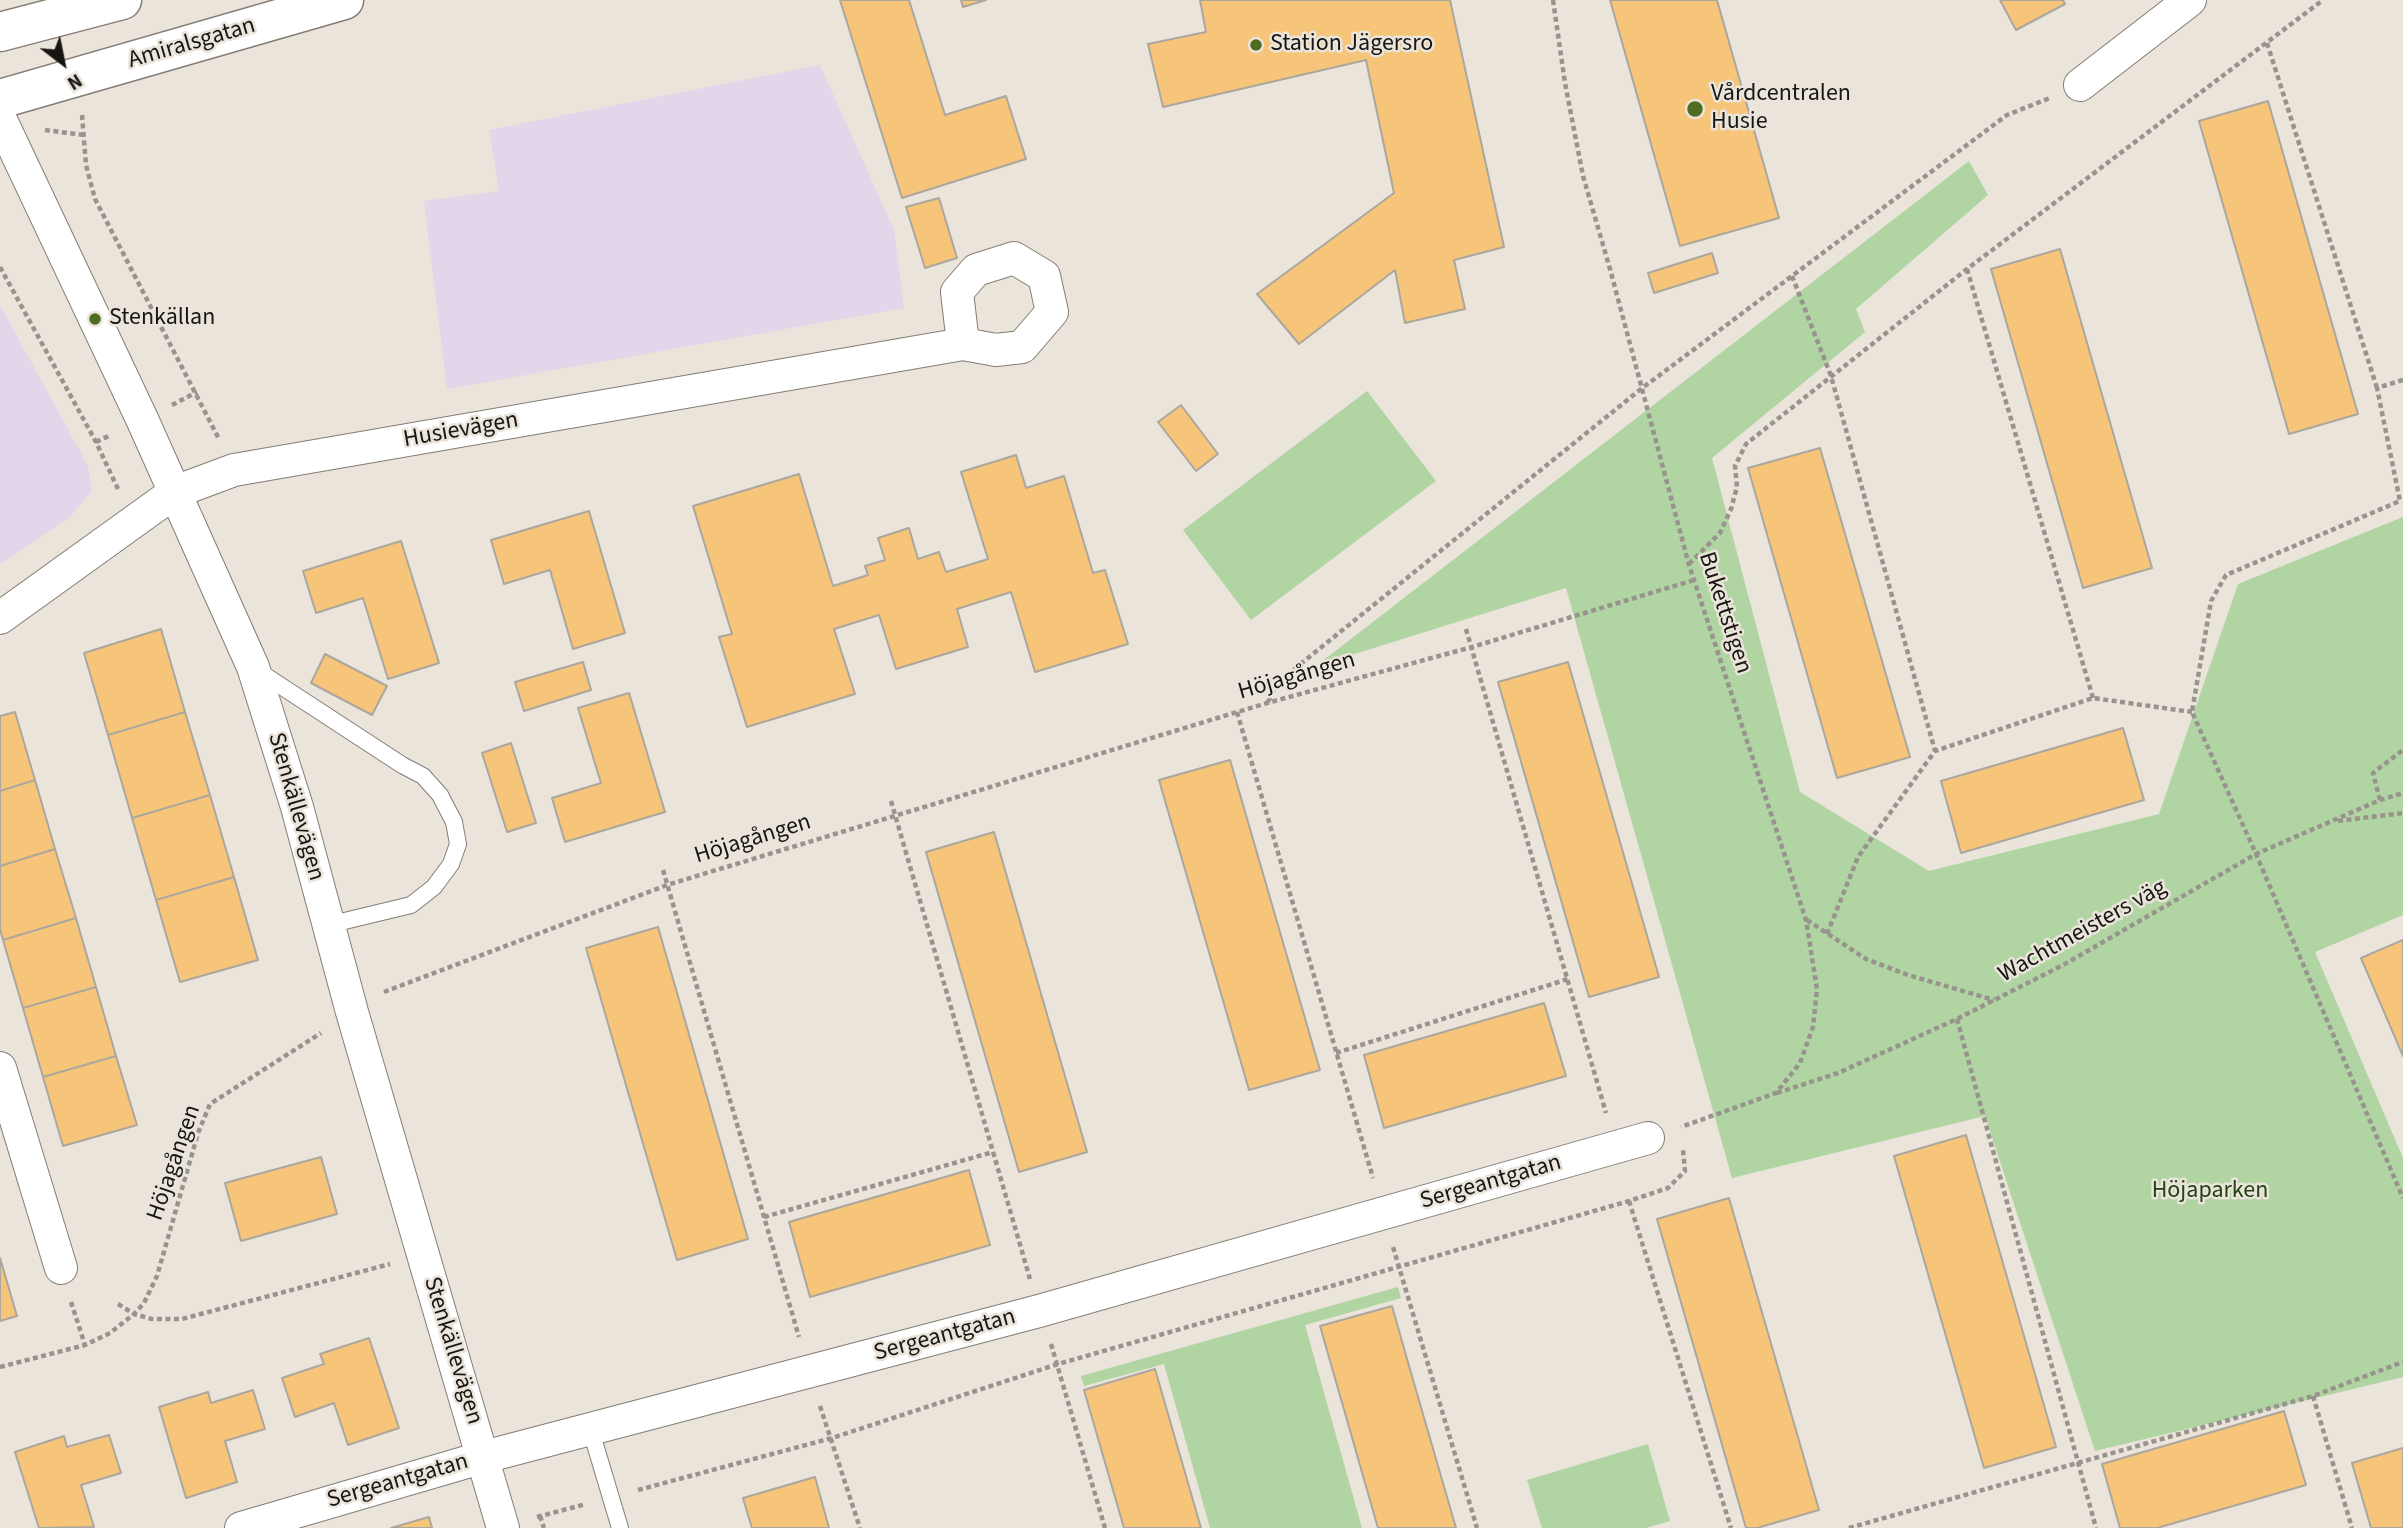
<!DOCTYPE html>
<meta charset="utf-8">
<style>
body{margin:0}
#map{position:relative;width:2403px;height:1528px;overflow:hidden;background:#eae4db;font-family:"Source Sans 3",sans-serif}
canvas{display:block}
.north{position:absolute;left:28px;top:28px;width:70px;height:70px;-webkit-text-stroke:5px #eae4db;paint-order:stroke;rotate:148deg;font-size:19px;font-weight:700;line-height:28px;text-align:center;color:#181613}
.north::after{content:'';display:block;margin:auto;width:24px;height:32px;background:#181613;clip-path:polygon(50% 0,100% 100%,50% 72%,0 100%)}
</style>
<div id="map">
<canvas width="2403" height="1528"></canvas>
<div class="north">N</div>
</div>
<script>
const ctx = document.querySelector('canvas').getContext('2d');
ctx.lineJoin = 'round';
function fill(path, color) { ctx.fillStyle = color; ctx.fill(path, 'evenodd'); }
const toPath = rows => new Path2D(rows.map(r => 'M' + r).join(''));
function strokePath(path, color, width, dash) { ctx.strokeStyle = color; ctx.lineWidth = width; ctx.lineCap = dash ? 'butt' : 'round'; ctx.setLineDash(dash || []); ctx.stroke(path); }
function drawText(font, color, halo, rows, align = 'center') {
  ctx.font = font + ' "Source Sans 3",sans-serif'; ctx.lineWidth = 5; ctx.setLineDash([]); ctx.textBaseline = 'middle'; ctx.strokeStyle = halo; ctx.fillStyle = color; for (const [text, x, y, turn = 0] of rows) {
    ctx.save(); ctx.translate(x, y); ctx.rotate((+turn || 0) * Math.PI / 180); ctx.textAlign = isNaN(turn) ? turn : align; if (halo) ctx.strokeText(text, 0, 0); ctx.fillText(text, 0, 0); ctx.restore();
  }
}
const education = toPath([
 [820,65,894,230,904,308,447,389,424,201,499,191,489,130],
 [0,305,88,466,92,491,70,517,0,564]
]);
const green = toPath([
 [1969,161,1988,195,1856,309,1865,332,1712,458,1800,792,1929,871,2159,814,2238,584,2403,517,2403,915,2315,952,2403,1158,2403,1377,2095,1451,1985,1116,1732,1178,1566,588,1316,666],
 [1367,391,1436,481,1251,620,1183,530],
 [1398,1287,1401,1298,1305,1325,1362,1528,1210,1528,1164,1364,1084,1386,1081,1376],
 [1648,1444,1670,1521,1646,1528,1542,1528,1527,1480]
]);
const building = toPath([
 [840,0,909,0,945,115,1006,96,1026,159,902,198,840,0],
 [961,0,986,0,963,7,961,0],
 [1200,0,1450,0,1504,247,1454,260,1465,309,1405,323,1395,270,1299,344,1257,294,1394,193,1366,60,1163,107,1148,44,1206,32,1200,0],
 [1610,0,1717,0,1779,218,1680,246,1610,0],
 [2000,0,2063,0,2065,4,2016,30,2000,0],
 [2268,101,2358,414,2289,434,2199,121,2268,101],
 [939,198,957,258,925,268,906,207,939,198],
 [2060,249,2152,568,2083,588,1991,269,2060,249],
 [1712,253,1718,273,1654,293,1648,273,1712,253],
 [1181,405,1218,454,1196,471,1158,422,1181,405],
 [1820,448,1910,757,1837,778,1748,468,1820,448],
 [1016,455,1026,488,1064,476,1093,573,1105,570,1128,644,1035,672,1011,592,957,609,968,647,896,669,879,615,834,629,855,694,747,727,719,637,732,634,693,506,799,474,833,586,868,575,865,566,885,560,878,538,909,528,918,559,939,552,946,572,988,559,961,472,1016,455],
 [589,511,625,633,573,649,550,570,504,584,491,540,589,511],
 [401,541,439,663,388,679,363,598,316,613,303,571,401,541],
 [161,629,185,712,108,735,84,653,161,629],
 [325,654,387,686,372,715,311,683,325,654],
 [583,662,591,690,524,711,515,682,583,662],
 [1568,662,1659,977,1589,997,1498,682,1568,662],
 [629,693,665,812,565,842,552,798,601,783,578,708,629,693],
 [15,712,35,780,0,791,0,716,15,712],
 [185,712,210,795,132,818,108,735,185,712],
 [2123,728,2144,800,1961,853,1941,781,2123,728],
 [511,743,536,823,507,832,482,753,511,743],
 [1230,760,1320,1070,1249,1090,1159,780,1230,760],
 [35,780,55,849,0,866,0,791,35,780],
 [210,795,234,877,156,900,132,818,210,795],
 [994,832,1087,1152,1019,1172,926,852,994,832],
 [55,849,76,918,3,940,0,929,0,866,55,849],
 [234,877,258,960,180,982,156,900,234,877],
 [76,918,96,987,23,1008,3,940,76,918],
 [658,927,748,1239,677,1260,586,948,658,927],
 [2403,940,2403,1056,2361,958,2403,940],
 [96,987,116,1056,43,1077,23,1008,96,987],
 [1544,1003,1566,1076,1384,1128,1364,1055,1544,1003],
 [116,1056,137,1125,63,1146,43,1077,116,1056],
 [1966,1135,2056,1447,1984,1468,1894,1156,1966,1135],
 [321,1157,337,1214,241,1241,225,1183,321,1157],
 [969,1170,990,1245,810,1297,789,1222,969,1170],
 [1729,1198,1819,1510,1757,1528,1746,1528,1657,1219,1729,1198],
 [0,1258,17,1316,0,1321,0,1258],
 [1392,1306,1407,1359,1456,1528,1378,1528,1320,1326,1392,1306],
 [369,1338,399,1428,348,1445,334,1403,295,1417,282,1378,324,1364,320,1354,369,1338],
 [1155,1369,1201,1528,1124,1528,1084,1390,1155,1369],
 [253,1390,265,1429,225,1441,237,1482,186,1498,159,1407,208,1392,211,1403,253,1390],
 [2284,1411,2306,1485,2157,1528,2120,1528,2102,1464,2284,1411],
 [109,1435,121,1473,81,1485,94,1527,39,1528,15,1452,64,1436,67,1447,109,1435],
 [2403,1448,2403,1528,2371,1528,2352,1463,2403,1448],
 [815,1477,829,1528,752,1528,743,1498,815,1477],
 [429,1517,432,1528,391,1528,429,1517]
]);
const path = toPath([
 [1553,0,1565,83,1583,176,1610,269,1689,565,1806,920,1817,989,1813,1027,1800,1063,1776,1093,1681,1127],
 [2267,43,2377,388],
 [82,115,86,165,95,199,219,439],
 [45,130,84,135],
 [0,267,96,442,118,489],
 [1967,269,2093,698],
 [1792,276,1831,376,1935,751],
 [2403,380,2377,388,2400,501,2226,575,2211,601,2192,712,2256,854,2403,1198],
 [172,405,197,392],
 [96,442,111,435],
 [1689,564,1720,533,1731,509,1737,487,1735,466,1746,444,1967,269,2323,0],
 [1466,629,1606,1113],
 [1268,702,1277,683,1641,389,2007,115,2050,98],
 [1237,712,1373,1178],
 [2380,800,2373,773,2403,750],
 [891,801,1030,1279],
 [2338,821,2403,813],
 [663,870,799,1337],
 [1807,920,1866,959,1908,975,1994,1000],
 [1827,934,1858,857,1935,751,2093,698,2192,712],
 [384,992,667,885,1267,703,1472,647,1694,580],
 [1957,1019,2096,1528],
 [1336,1053,1568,979],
 [1777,1093,1838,1073,1957,1019,2063,965,2256,854,2380,800,2403,793],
 [1629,1201,1731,1528],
 [764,1217,993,1152],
 [1393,1247,1477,1528],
 [71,1302,85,1345],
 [118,1304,134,1314,152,1319,182,1319,390,1264],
 [1051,1344,1105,1528],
 [0,1367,85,1345,110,1333,134,1314,144,1303,157,1276,198,1133,210,1104,321,1033],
 [2313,1396,2352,1528],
 [820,1406,860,1528],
 [638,1490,832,1438,1058,1364,1629,1201,1668,1188,1685,1171,1683,1150],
 [540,1516,544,1528],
 [537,1517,586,1504],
 [1849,1528,2313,1396,2403,1362]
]);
const lane = toPath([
 [258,671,402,765,423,776,440,795,454,822,458,844,451,864,434,887,411,905,328,925],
 [591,1431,620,1528]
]);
const street = toPath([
 [2080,85,2190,0],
 [0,118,142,419,253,667,297,807,352,1012,503,1528],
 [0,618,175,492,234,470,963,344,996,350,1022,347,1052,312,1044,276,1014,258,976,270,957,292,963,344],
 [0,1068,61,1268],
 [241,1528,484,1457,1039,1311,1648,1138]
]);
const secondary = toPath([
 [0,32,122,0],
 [0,99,344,0]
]);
const markers = [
 [1256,45,7,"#4f6c20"],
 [1695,109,9,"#4f6c20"],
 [95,319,7,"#4f6c20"]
];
const streetNames = [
 ["Amiralsgatan",192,44,-16],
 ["Husievägen",461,431,-10],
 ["Bukettstigen",1724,613,72],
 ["Höjagången",1297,677,-16],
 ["Stenkällevägen",295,807,74],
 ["Höjagången",753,840,-17],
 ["Wachtmeisters väg",2083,932,-29],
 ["Höjagången",175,1163,-71],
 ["Sergeantgatan",1491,1183,-16],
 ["Sergeantgatan",945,1336,-15],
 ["Stenkällevägen",452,1351,73],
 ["Sergeantgatan",398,1482,-16]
];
const poiNames = [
 ["Station Jägersro",1270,45],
 ["Vårdcentralen",1711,95],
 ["Husie",1711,123],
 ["Stenkällan",109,319]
];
const parkNames = [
 ["Höjaparken",2210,1192]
];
fill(education, '#e2d6ea');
fill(green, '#b0d4a2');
fill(building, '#f6c579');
strokePath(building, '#aca79e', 2);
strokePath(lane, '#837d76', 18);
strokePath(street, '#837d76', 34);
strokePath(secondary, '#837d76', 41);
strokePath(path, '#98948d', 4.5, [5, 3.5]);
strokePath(lane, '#fff', 16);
strokePath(street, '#fff', 32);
strokePath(secondary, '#fff', 38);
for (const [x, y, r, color] of markers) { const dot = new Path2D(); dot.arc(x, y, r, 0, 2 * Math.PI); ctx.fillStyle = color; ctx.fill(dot); strokePath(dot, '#eae4db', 2.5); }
drawText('24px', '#181613', '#eae4db', streetNames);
drawText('24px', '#181613', '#eae4db', poiNames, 'left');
drawText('24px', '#224313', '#eae4db', parkNames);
</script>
